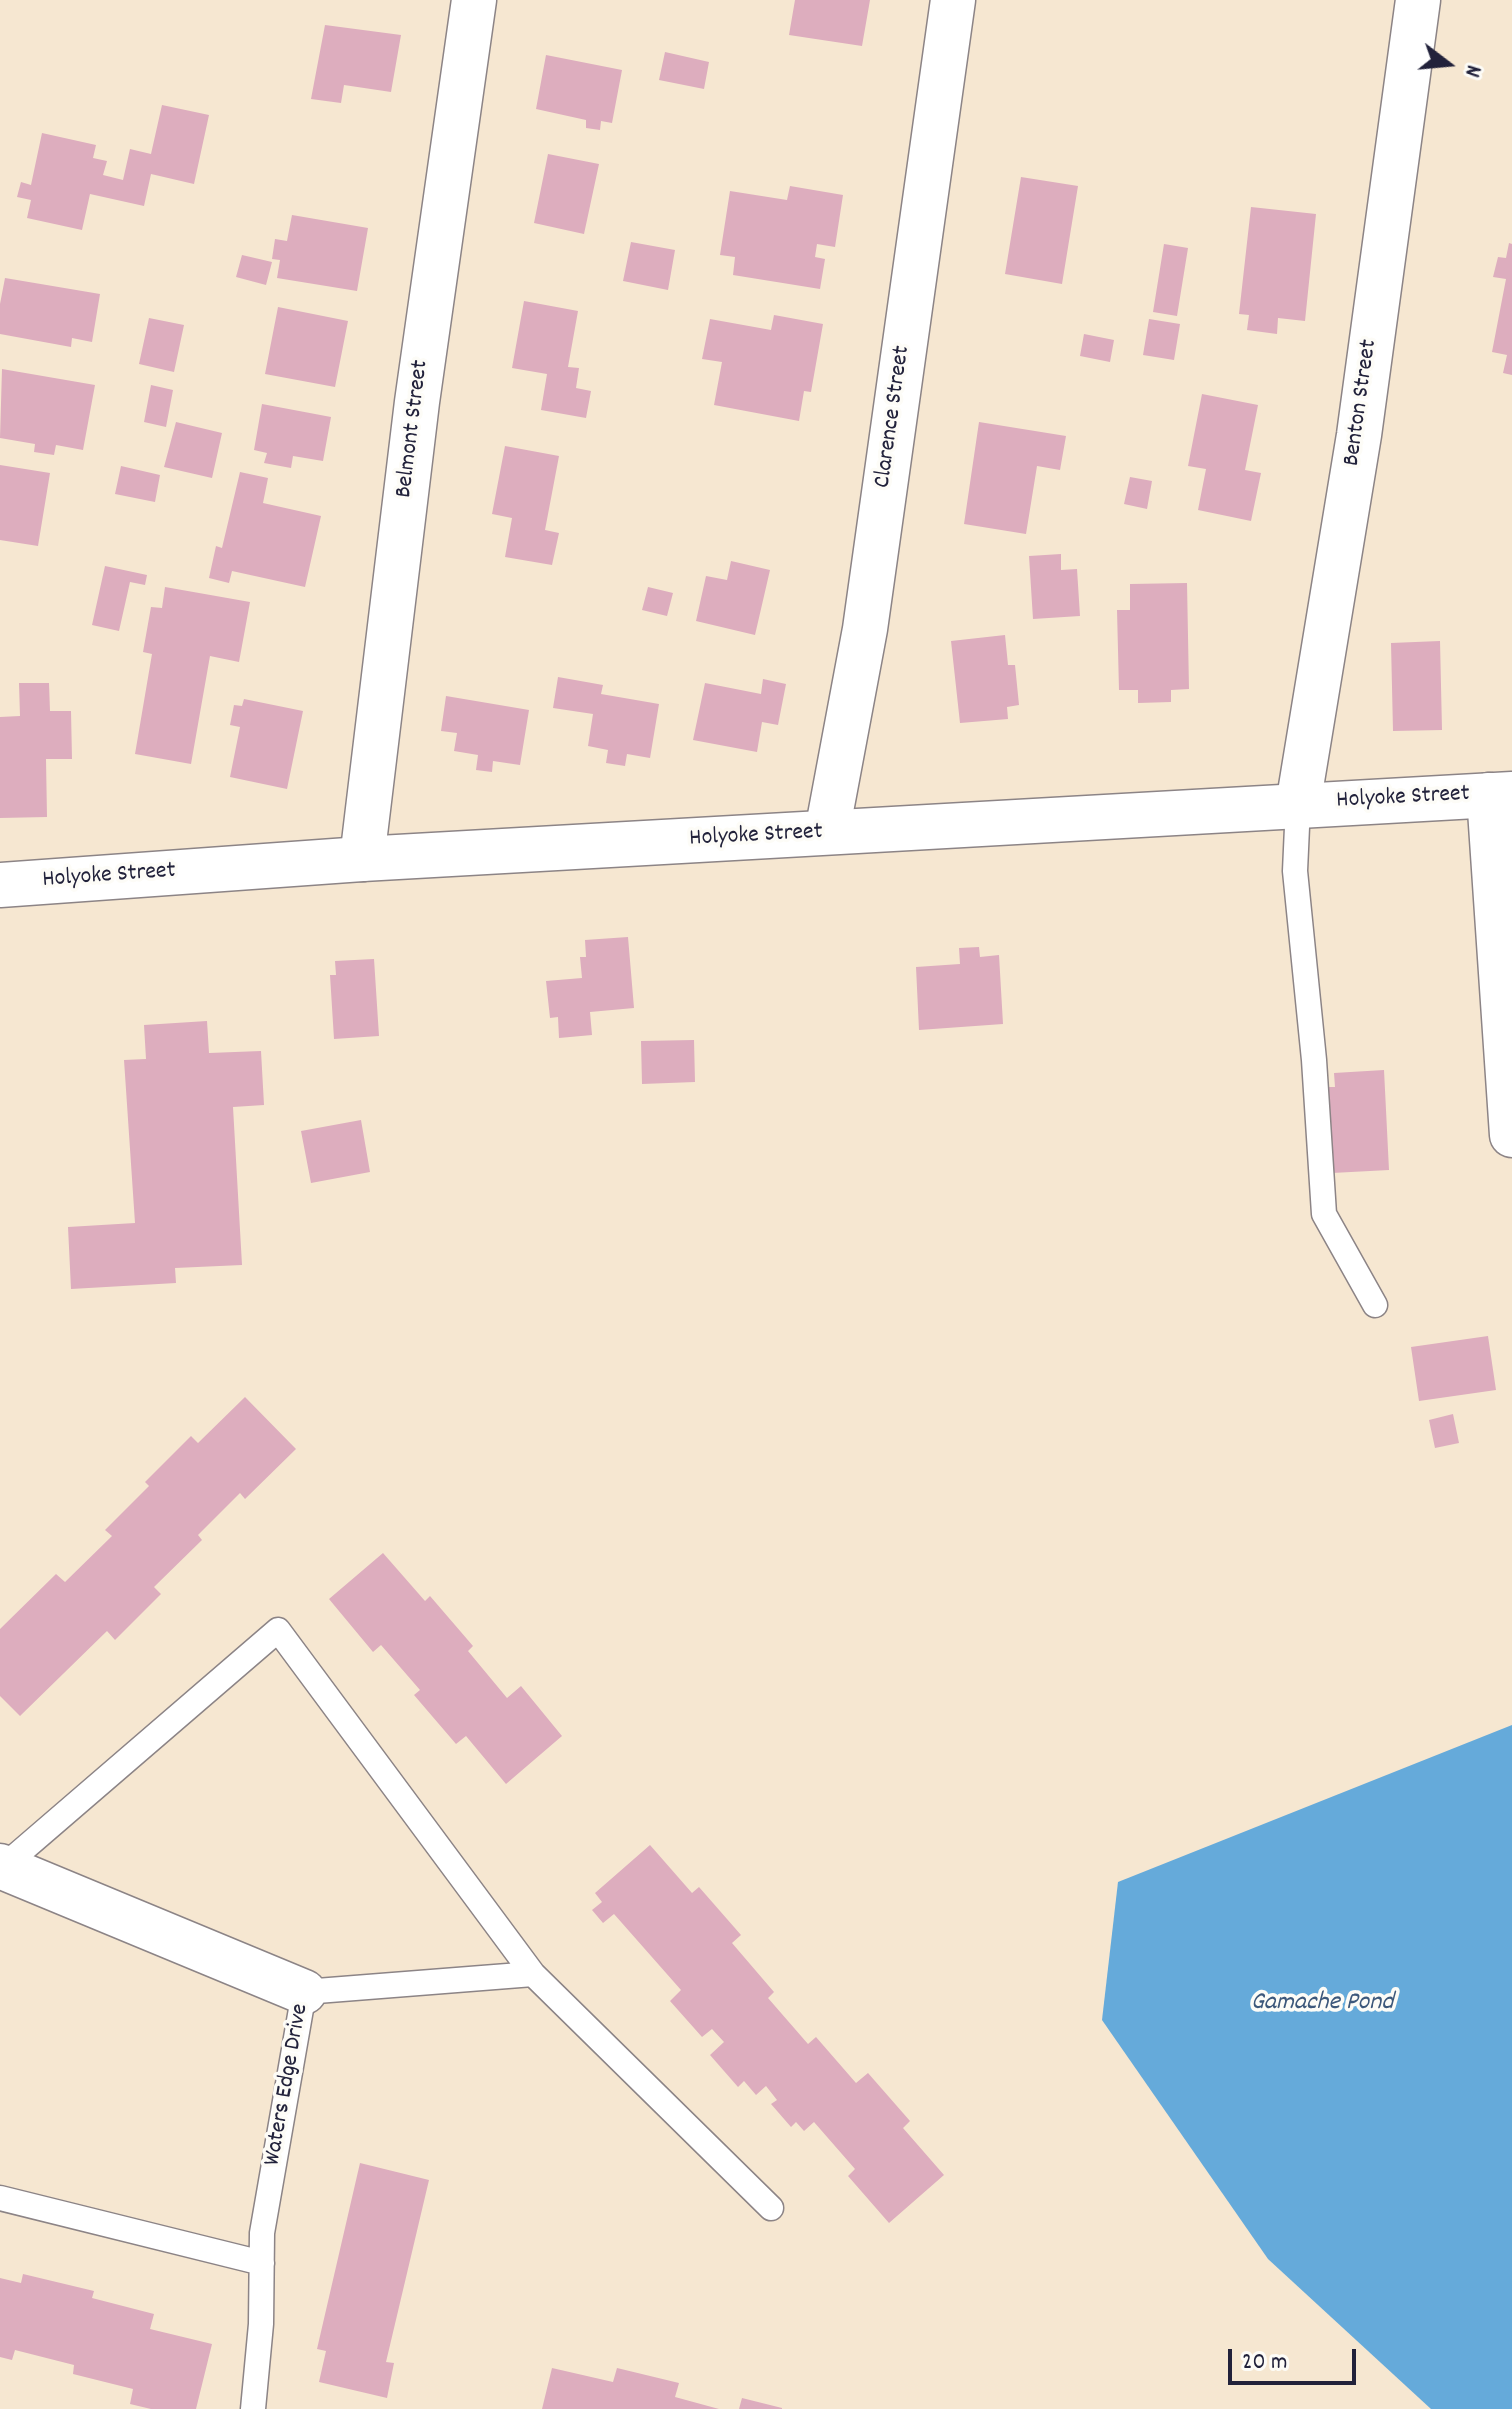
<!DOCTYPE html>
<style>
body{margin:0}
#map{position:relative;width:1512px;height:2409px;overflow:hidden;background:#f6e7d1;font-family:Dekko,sans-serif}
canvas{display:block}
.north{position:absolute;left:1408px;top:24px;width:80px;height:80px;-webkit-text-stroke:6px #fdfcf7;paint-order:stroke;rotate:106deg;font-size:22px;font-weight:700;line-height:32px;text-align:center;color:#22223b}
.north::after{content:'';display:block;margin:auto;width:28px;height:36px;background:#22223b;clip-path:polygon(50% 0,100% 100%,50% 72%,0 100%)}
.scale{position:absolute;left:1228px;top:2349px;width:128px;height:36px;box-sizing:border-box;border:4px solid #22223b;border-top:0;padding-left:10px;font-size:24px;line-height:28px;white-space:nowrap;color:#22223b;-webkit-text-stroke:6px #fdfcf7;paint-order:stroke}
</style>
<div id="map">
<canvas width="1512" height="2409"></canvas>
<div class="north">N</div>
<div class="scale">20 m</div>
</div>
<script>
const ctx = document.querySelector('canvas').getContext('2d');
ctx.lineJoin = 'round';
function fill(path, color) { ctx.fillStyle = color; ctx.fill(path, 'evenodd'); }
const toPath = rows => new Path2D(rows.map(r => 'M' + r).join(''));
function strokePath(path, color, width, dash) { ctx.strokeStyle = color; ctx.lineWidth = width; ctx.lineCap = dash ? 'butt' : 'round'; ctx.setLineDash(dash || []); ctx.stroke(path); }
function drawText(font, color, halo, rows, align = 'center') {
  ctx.font = font + ' Dekko,sans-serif'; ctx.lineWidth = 7; ctx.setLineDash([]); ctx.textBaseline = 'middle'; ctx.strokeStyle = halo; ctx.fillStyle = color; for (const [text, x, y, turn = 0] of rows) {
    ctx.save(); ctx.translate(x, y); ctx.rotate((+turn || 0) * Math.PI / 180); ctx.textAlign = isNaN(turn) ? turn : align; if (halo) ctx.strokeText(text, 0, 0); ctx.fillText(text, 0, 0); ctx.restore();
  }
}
const water = toPath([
 [1512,1725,1512,2409,1431,2409,1268,2259,1102,2020,1118,1882]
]);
const building = toPath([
 [795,0,870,0,862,46,789,35],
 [325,25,401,35,391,92,344,85,341,103,311,99],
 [665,52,709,62,704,89,659,80],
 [546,55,622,70,612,123,601,121,600,130,586,128,586,120,536,109],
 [162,105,209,115,194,184,151,174,144,206,90,194,82,230,27,218,31,200,17,197,21,182,31,185,42,133,96,145,93,158,107,161,103,175,123,180,130,149,151,154],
 [548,154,599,164,584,234,534,223],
 [1021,177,1078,186,1062,284,1005,274],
 [790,186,843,195,835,247,817,244,815,257,825,259,820,289,733,275,735,257,720,255,730,191,787,200],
 [1251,207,1316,214,1305,321,1278,318,1277,334,1247,330,1249,315,1239,314],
 [292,215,368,228,357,291,277,278,280,260,272,259,275,239,287,241],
 [631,242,675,250,668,290,623,281],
 [1509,243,1512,244,1512,375,1503,373,1507,355,1492,352,1506,279,1493,277,1498,257,1506,258],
 [1164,244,1188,248,1177,316,1153,312],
 [242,255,272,262,266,285,236,277],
 [5,278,100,294,92,342,72,338,71,347,0,334,0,304],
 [524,301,578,311,568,367,579,368,576,388,591,391,586,418,541,410,547,374,512,368],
 [278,307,348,321,335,387,265,374],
 [774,315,823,324,811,392,804,391,799,421,714,405,722,362,702,359,710,319,771,330],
 [149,318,184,325,174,372,139,364],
 [1149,319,1180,324,1174,360,1143,355],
 [1084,334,1114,340,1110,362,1080,356],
 [2,369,95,385,83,450,56,445,54,455,34,452,35,444,0,438],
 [151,385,173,390,166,427,144,422],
 [1202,394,1258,405,1245,470,1261,473,1251,521,1198,510,1206,469,1188,466],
 [262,404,331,417,323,461,293,456,291,468,264,463,267,453,254,450],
 [176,422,222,433,212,478,164,467],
 [979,422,1066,436,1060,470,1037,466,1026,534,964,524],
 [505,446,559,456,545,530,559,533,552,565,505,557,512,518,492,514],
 [0,465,50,473,38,546,0,540],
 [121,466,160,475,155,502,115,494],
 [240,472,268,478,263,503,321,516,305,587,232,571,229,583,209,578,216,546,222,548],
 [1130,477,1152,481,1147,509,1124,504],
 [1061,554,1061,570,1077,569,1080,616,1033,619,1029,556],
 [731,561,770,570,755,635,696,621,706,576,727,580],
 [105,566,147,575,145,585,130,582,119,631,92,625],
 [1187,583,1189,689,1171,690,1171,702,1138,703,1138,690,1119,690,1117,610,1130,610,1130,584],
 [165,587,250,602,239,662,210,656,191,764,135,754,152,654,143,652,151,607,162,608],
 [648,587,673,593,667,616,642,610],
 [1005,635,1008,665,1015,665,1019,705,1007,707,1008,719,960,723,951,641],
 [1440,641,1442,730,1393,731,1391,643],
 [558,677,603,685,601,694,659,704,650,758,627,754,625,766,606,763,608,750,588,746,593,714,553,708],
 [763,679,786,684,778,725,762,722,757,752,693,740,705,683,761,694],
 [19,683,49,683,50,711,71,711,72,759,46,759,47,817,0,818,0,717,20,716],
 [446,696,529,710,520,765,493,761,492,772,476,770,478,755,454,751,457,733,441,731],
 [244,699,303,711,287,789,230,777,240,727,230,725,234,705,242,706],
 [628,937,634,1008,590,1012,592,1035,559,1038,558,1017,550,1018,546,981,582,978,580,957,586,957,585,940],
 [979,947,980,957,999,955,1003,1024,919,1030,916,967,960,964,959,948],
 [374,959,379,1036,334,1039,330,975,336,975,335,961],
 [207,1021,209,1053,261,1051,264,1105,233,1107,242,1265,175,1268,176,1283,71,1289,68,1227,135,1223,124,1060,146,1059,144,1025],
 [694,1040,695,1082,642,1084,641,1041],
 [1384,1070,1389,1170,1332,1173,1327,1087,1335,1087,1334,1073],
 [361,1120,370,1172,311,1183,301,1131],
 [1488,1336,1496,1390,1419,1401,1411,1347],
 [245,1397,296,1449,245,1499,240,1493,198,1535,202,1540,154,1587,161,1594,115,1640,107,1631,20,1716,0,1696,0,1629,56,1574,65,1582,112,1536,105,1530,149,1486,145,1482,191,1436,198,1443],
 [1453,1414,1459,1443,1435,1448,1429,1420],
 [383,1553,425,1601,430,1596,473,1646,468,1651,507,1698,521,1686,562,1736,506,1784,466,1736,456,1744,414,1695,420,1690,381,1645,373,1652,329,1599],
 [650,1845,692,1893,699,1887,741,1935,732,1943,774,1992,768,1998,808,2044,816,2037,856,2083,868,2073,910,2121,903,2128,944,2175,889,2223,848,2176,855,2169,814,2122,804,2131,796,2122,791,2127,771,2104,777,2100,766,2086,756,2095,744,2081,738,2087,710,2055,724,2042,712,2029,702,2037,670,2001,681,1990,614,1914,603,1923,592,1910,602,1902,595,1893],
 [360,2163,429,2180,386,2362,394,2363,387,2398,319,2382,326,2351,317,2349],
 [23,2274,94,2291,92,2298,154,2314,150,2329,212,2344,196,2409,151,2409,130,2404,133,2389,73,2374,74,2365,15,2350,12,2360,0,2357,0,2278,21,2283],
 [552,2368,613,2382,617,2368,679,2383,675,2397,719,2409,542,2409],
 [742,2398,782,2408,782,2409,739,2409]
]);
const lane = toPath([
 [1298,805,1295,871,1314,1060,1324,1214,1375,1305],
 [4,1866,278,1630,533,1974],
 [0,2198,262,2263],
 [253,2409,261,2324,262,2233,304,1992,533,1974,771,2208]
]);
const street = toPath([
 [1489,795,1512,1135],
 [1298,805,1359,435,1418,0],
 [827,832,865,629,953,0],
 [362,859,417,402,474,0],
 [0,1866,304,1992]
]);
const secondary = toPath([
 [0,885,362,859,1512,794]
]);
const streetNames = [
 ["Benton Street",1362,403,-82],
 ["Clarence Street",894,417,-82],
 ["Belmont Street",414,429,-83],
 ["Holyoke Street",1403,799,-3],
 ["Holyoke Street",756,837,-3],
 ["Holyoke Street",109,877,-4],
 ["Waters Edge Drive",288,2085,-80]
];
const waterNames = [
 ["Gamache Pond",1322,2004]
];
fill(water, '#65aada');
fill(building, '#ddadbe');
strokePath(lane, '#8c8486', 27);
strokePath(street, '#8c8486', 47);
strokePath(secondary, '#8c8486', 47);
strokePath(lane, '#fff', 24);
strokePath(street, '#fff', 44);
strokePath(secondary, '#fff', 44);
drawText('24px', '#22223b', '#fdfcf7', streetNames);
drawText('italic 26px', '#3d587b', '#fdfcf7', waterNames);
</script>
